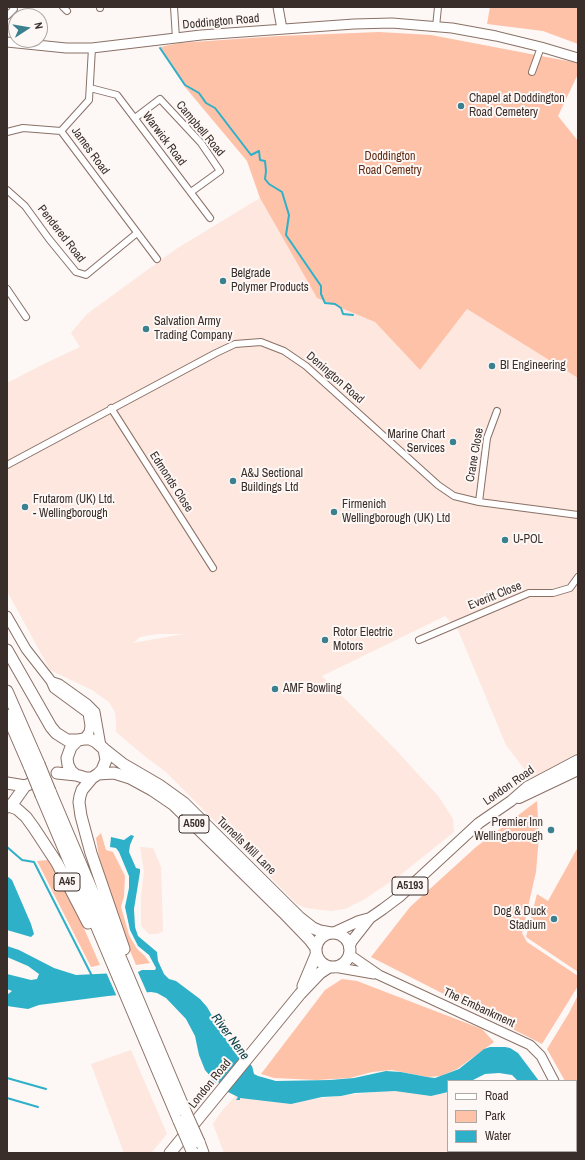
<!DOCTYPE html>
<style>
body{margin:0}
#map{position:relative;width:585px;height:1160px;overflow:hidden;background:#fdf7f5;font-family:"Archivo Narrow",sans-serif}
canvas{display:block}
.frame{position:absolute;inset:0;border:8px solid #392e29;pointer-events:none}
.legend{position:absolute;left:447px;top:1080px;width:130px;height:72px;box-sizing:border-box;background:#fdf7f5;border:1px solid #afa7a3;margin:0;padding:5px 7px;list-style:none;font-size:12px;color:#392e29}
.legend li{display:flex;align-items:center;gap:8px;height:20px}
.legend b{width:20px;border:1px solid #afa7a3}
.north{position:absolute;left:8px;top:8px;width:40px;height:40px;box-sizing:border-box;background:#fdf7f5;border:1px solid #afa7a3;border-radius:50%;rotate:78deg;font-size:11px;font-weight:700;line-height:16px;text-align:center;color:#392e29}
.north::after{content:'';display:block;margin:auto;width:14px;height:18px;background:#3b808e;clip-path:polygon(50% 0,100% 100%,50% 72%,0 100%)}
</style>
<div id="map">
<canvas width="585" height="1160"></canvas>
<div class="frame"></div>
<ul class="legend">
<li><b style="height:5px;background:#fff"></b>Road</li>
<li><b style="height:11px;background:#fec2a9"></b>Park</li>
<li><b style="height:11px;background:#2db0c8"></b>Water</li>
</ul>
<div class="north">N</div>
</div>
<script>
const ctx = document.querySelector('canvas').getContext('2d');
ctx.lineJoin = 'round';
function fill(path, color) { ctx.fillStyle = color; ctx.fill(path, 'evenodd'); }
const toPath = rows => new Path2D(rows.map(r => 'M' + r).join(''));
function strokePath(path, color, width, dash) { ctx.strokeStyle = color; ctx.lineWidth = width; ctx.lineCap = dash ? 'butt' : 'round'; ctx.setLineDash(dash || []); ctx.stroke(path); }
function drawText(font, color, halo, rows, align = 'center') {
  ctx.font = font + ' "Archivo Narrow",sans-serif'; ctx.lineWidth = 4; ctx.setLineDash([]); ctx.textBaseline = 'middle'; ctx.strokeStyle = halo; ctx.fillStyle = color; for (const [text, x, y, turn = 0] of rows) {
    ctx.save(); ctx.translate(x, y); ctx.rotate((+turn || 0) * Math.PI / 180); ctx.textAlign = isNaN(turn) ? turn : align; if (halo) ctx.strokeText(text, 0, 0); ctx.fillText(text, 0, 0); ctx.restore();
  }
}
const built = toPath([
 [260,198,317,298,375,322,420,370,467,309,578,378,578,753,531,778,506,745,458,630,445,616,322,676,394,748,439,797,453,819,454,832,399,876,365,899,345,909,331,911,306,908,297,904,166,772,147,758,116,732,116,722,115,712,109,702,92,690,50,670,7,591,7,383,48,362,80,347,71,333,87,314,176,249],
 [157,634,184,634,133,643,140,637],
 [140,847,153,848,161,867,163,931,158,934,149,934,141,926,141,897,144,871],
 [131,1050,167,1134,151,1153,124,1153,91,1064],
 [391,1090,432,1094,448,1093,448,1151,467,1151,468,1153,224,1153,213,1124,221,1112,238,1093,287,1102]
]);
const green = toPath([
 [490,7,578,7,578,44,543,31,487,24],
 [379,32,431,35,578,63,578,74,558,116,578,141,578,378,467,309,420,370,375,322,317,298,260,198,247,161,185,87,160,48,161,48,160,47,179,43,279,36],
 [537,801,539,836,536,872,522,933,527,942,578,976,578,986,542,1044,371,957,410,907,476,847],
 [101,833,106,850,113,852,125,876,124,896,121,907,129,935,137,949,144,955,150,963,136,965,126,941,99,857,96,838],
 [578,847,578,972,526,937,537,894,548,901],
 [48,860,79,917,100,965,91,967,37,861],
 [342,979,357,981,482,1029,494,1042,457,1069,441,1076,427,1077,392,1070,372,1072,350,1078,317,1080,274,1078,261,1074,325,990],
 [578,995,578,1104,576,1101,576,1081,565,1081,547,1049,569,1013]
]);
const water = toPath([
 [131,835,134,836,133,838,130,845,129,852,136,868,140,869,140,872,134,909,135,927,138,936,157,952,158,961,164,974,169,979,176,981,200,999,207,1007,228,1043,252,1066,254,1074,258,1076,276,1081,330,1080,354,1078,386,1071,401,1072,427,1077,435,1078,459,1069,484,1049,490,1047,505,1047,510,1048,518,1053,539,1081,518,1081,512,1075,499,1073,485,1074,471,1081,448,1081,448,1092,431,1096,395,1091,355,1093,341,1096,322,1097,291,1104,240,1098,240,1100,236,1100,238,1097,228,1092,225,1087,218,1082,212,1084,212,1083,211,1077,205,1070,199,1055,195,1036,186,1019,166,998,157,993,151,992,108,996,39,1005,28,1009,7,1006,7,995,12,991,7,989,7,974,31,980,37,979,39,974,28,966,7,957,7,946,19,950,54,968,76,975,138,972,142,970,155,970,156,968,149,955,138,946,130,930,125,907,129,888,129,876,119,852,116,848,110,847,111,837,124,840],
 [7,876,12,880,31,924,34,934,31,937,7,930]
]);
const pier = toPath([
 [137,970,148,995,117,997,106,972]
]);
const stream = toPath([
 [7,27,16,24],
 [160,48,185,85,199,93,206,103,215,108,251,155,259,151,260,160,265,161,266,171,265,179,269,184,282,192,289,215,286,235,321,286,321,294,325,303,335,304,341,308,343,314,353,315],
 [7,847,22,860,34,862,92,976],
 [7,1078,46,1089],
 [7,1098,38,1107]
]);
const street = toPath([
 [63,7,67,11],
 [100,7,100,8],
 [174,7,176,38],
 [7,16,14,9,13,7],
 [436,27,438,7],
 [92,48,89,100,61,131,157,259],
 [532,72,541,47],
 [90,88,117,95,210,218],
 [135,118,160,99,201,143,220,171,191,192],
 [7,132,23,128,61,131],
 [7,190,25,206,49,239,76,272,86,275,137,233],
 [7,289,26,317],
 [111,408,213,568],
 [7,465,216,353,235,344,261,342,284,351,306,366,438,485,454,496,479,502,578,515],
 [479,502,487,438,497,411],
 [419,640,529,593,553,593,570,588,578,577]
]);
const secondary = toPath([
 [278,7,282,29],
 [7,42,66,48,92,48,201,35,354,24,392,23,452,28,496,36,541,47,578,58],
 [7,616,26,649,51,681,54,688,88,713,90,726,89,732,84,739],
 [53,682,59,684,87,704,95,712,101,746],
 [349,953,353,957,379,975,530,1045,541,1056,554,1081],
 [334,967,374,974],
 [576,1121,578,1125]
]);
const primary = toPath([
 [519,798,578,770],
 [333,933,359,921,370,918,383,909,399,897,479,823,511,801,527,787,578,760],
 [349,947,352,941,370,918]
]);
const highway = toPath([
 [7,650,51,727,56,733,67,740,78,740],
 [7,691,39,764],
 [7,715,30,768],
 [104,749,123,764,159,785,184,803,299,917,313,928,320,931,331,933],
 [57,773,76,775,86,778,92,778,98,774,102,770,106,760,104,749,96,742,90,739,84,739,78,740,71,747,67,758,68,765,71,771,76,775],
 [98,774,114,773,130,778,152,790,174,805,283,912,310,940,316,948],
 [92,778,82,790,80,796,79,802,81,816,91,853,124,949],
 [7,783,25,786,43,778],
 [50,791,186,1113],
 [41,795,179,1121],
 [9,806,17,809,26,817,34,828,57,863,88,923],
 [7,807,13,803,25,786],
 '316 950a17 17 0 1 1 34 0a17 17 0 1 1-34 0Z',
 [303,986,316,955],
 [199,1142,203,1153],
 [170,1153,300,994,320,973,329,967]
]);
const highwayBridge = toPath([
 [39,764,50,791],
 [30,768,41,795],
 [186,1113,199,1142],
 [179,1121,192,1151]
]);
const markers = [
 [461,106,4,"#3b808e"],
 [223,281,4,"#3b808e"],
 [146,329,4,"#3b808e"],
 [492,366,4,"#3b808e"],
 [453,442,4,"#3b808e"],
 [233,481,4,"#3b808e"],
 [25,507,4,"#3b808e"],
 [334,512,4,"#3b808e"],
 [505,540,4,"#3b808e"],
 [325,640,4,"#3b808e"],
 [275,689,4,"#3b808e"],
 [551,830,4,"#3b808e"],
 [554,919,4,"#3b808e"]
];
const shields = [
 [194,824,30],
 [67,882,26],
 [410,886,36]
];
const shieldNames = [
 ["A509",194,824],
 ["A45",67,882],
 ["A5193",410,886]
];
const streetNames = [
 ["Doddington Road",221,22,-5],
 ["Campbell Road",200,129,50],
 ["Warwick Road",164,139,53],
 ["James Road",90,151,54],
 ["Pendered Road",61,234,52],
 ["Denington Road",335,378,41],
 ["Crane Close",475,455,-80],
 ["Edmonds Close",171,482,57],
 ["Everitt Close",495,596,-22],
 ["London Road",509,786,-35],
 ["Turnells Mill Lane",246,846,44],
 ["The Embankment",479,1008,25],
 ["London Road",210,1084,-51]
];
const poiNames = [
 ["Chapel at Doddington",469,99],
 ["Road Cemetery",469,113],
 ["Belgrade",231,274],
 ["Polymer Products",231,288],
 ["Salvation Army",154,322],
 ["Trading Company",154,336],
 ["BI Engineering",500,366],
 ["Marine Chart",445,435,"right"],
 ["Services",445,449,"right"],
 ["A&J Sectional",241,474],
 ["Buildings Ltd",241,488],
 ["Frutarom (UK) Ltd.",33,500],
 ["- Wellingborough",33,514],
 ["Firmenich",342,505],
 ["Wellingborough (UK) Ltd",342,519],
 ["U-POL",513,540],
 ["Rotor Electric",333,633],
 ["Motors",333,647],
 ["AMF Bowling",283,689],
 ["Premier Inn",543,823,"right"],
 ["Wellingborough",543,837,"right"],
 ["Dog & Duck",546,912,"right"],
 ["Stadium",546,926,"right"]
];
const parkNames = [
 ["Doddington",390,157],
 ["Road Cemetry",390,171]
];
const waterNames = [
 ["River Nene",230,1037,53]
];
fill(built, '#fde7de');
fill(green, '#fec2a9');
fill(water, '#2db0c8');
fill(pier, '#fdf7f5');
strokePath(stream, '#2db0c8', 2);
strokePath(street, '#8a7167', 8);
strokePath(secondary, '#8a7167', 11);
strokePath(primary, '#8a7167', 12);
strokePath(highway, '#8a7167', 13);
strokePath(street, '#fff', 6);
strokePath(secondary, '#fff', 9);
strokePath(primary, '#fff', 10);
strokePath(highway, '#fff', 11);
strokePath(highwayBridge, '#8a7167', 13, []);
strokePath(highwayBridge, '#fff', 11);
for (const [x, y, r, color] of markers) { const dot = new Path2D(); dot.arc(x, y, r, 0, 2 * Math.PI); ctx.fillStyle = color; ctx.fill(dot); strokePath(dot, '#fdf7f5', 1.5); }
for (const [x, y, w] of shields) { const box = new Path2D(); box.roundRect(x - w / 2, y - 9, w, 18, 3); ctx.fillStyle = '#fdf7f5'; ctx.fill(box); strokePath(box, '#392e29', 1); }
drawText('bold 11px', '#392e29', null, shieldNames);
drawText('12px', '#392e29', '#fdf7f5', streetNames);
drawText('12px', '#392e29', '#fdf7f5', poiNames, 'left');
drawText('12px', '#632d15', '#fdf7f5', parkNames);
drawText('italic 13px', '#053f49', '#fdf7f5', waterNames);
</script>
